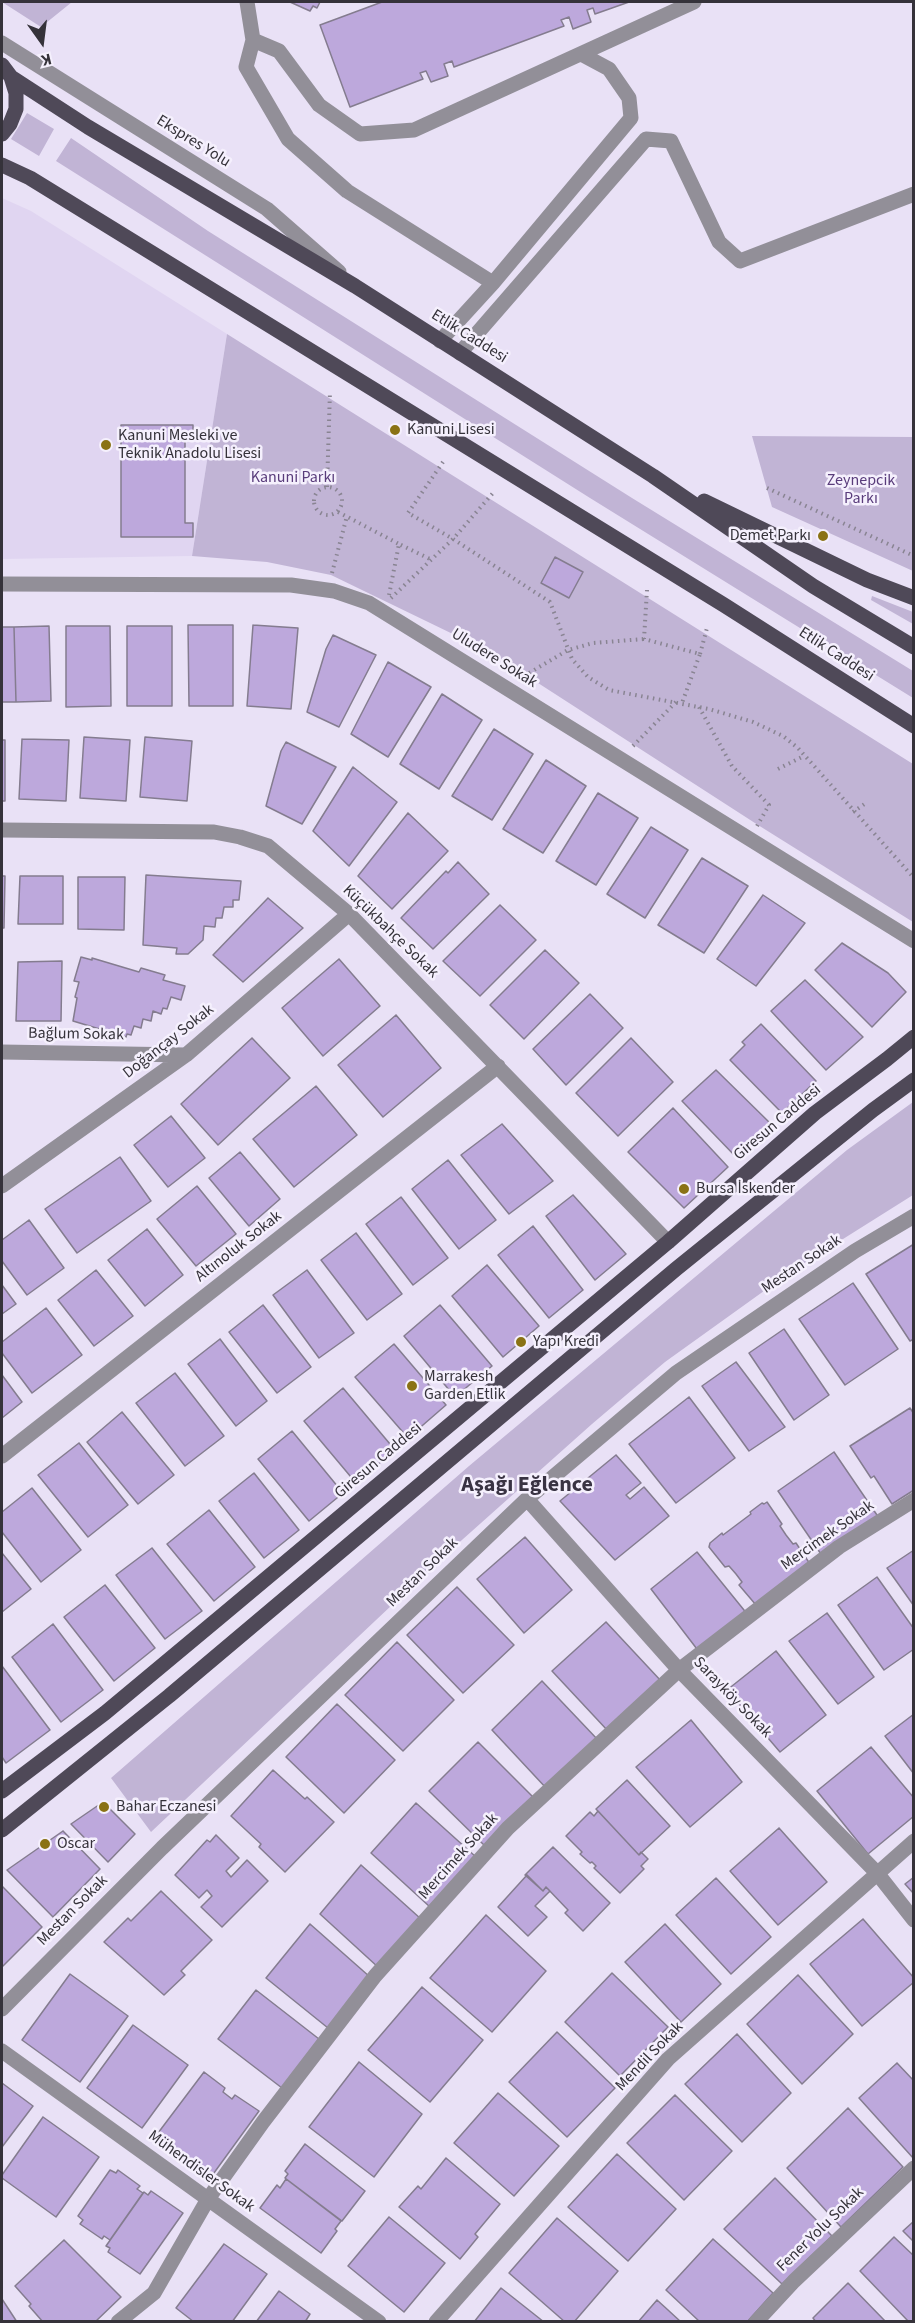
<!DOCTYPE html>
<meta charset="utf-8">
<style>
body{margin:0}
#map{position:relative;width:915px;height:2323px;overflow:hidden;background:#e9e1f6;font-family:"Source Sans 3",sans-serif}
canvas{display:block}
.frame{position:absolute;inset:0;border:3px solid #35323a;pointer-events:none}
.north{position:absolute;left:12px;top:12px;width:60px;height:60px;-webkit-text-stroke:4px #f5f0fd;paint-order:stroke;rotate:166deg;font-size:16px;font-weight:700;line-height:24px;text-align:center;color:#35323a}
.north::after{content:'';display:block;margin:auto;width:21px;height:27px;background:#35323a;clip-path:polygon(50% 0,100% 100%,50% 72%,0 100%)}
</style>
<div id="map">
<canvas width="915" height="2323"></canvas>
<div class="frame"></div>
<div class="north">K</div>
</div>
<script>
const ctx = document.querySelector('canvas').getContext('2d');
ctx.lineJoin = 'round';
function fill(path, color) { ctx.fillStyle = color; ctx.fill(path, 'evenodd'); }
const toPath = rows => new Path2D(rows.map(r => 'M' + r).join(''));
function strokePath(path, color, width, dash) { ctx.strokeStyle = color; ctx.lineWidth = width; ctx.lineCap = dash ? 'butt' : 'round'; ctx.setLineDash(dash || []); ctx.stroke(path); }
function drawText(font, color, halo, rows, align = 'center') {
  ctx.font = font + ' "Source Sans 3",sans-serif'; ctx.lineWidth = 5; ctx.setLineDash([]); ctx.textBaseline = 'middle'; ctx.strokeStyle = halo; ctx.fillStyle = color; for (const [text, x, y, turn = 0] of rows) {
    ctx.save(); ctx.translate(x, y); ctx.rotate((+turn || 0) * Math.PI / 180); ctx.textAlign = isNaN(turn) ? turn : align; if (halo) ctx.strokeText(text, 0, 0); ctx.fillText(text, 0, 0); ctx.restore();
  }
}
const built = toPath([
 [2,198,31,211,227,334,192,556,2,559]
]);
const green = toPath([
 [2,2,72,2,41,27],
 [27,113,54,129,39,156,11,139],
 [71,138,208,231,632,498,913,671,913,698,590,498,56,161],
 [227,334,913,764,913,922,758,825,490,652,331,575,267,562,192,556],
 [752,436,913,437,913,571,772,507],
 [872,596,913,612,913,624,871,600],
 [913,1102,913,1195,789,1273,665,1362,592,1424,444,1556,151,1832,111,1778,469,1466,847,1150]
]);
const building = toPath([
 [290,2,320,2,317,8,313,6,310,11,290,2],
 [382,2,629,2,595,14,593,8,587,10,591,22,573,29,569,17,561,20,564,26,454,67,452,61,444,64,448,76,431,82,426,71,420,73,423,79,350,107,320,25,382,2],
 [121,425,193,425,193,439,185,439,185,523,193,523,193,537,121,537,121,425],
 [555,557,583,572,569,598,541,583,555,557],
 [188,625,233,625,233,706,189,706,188,625],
 [253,625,298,628,291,709,247,706,253,625],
 [49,626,51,701,16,702,14,627,49,626],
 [66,626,110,626,111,706,66,707,66,626],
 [127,626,172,626,172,706,127,706,127,626],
 [2,627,14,627,16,702,2,702,2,627],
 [333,635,376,655,339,727,307,712,326,649,333,635],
 [388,662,431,687,388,757,351,734,388,662],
 [442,694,482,720,439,789,400,764,442,694],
 [494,729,533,754,492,820,452,796,494,729],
 [84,737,130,740,126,801,80,798,84,737],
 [145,737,192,741,187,801,140,797,145,737],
 [22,739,69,740,66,801,19,799,22,739],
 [2,740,5,740,5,801,2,801,2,740],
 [286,742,336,767,302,824,266,806,281,751,286,742],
 [546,760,586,786,543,853,503,829,546,760],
 [353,767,397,802,349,866,313,831,353,767],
 [598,793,638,818,596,885,556,861,598,793],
 [408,813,448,851,392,909,358,876,408,813],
 [651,827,688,850,645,918,607,894,651,827],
 [702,858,748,886,704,953,658,925,702,858],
 [458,862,489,894,433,949,401,918,446,871,448,873,458,862],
 [146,875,241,881,239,900,233,900,233,907,224,907,222,918,216,918,215,927,204,926,203,940,188,954,176,954,177,948,143,945,146,875],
 [2,876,5,876,4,928,2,928,2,876],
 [20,876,63,876,63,924,18,924,20,876],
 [78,877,125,877,124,930,78,929,78,877],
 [763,895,805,923,756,986,717,959,763,895],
 [268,898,303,928,243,982,213,955,268,898],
 [500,905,536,940,480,996,443,961,500,905],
 [842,943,888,973,906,992,872,1027,815,970,842,943],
 [545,950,579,983,524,1039,490,1005,545,950],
 [81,957,92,960,92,958,139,972,141,968,165,975,163,980,185,986,181,1000,171,997,167,1009,163,1008,161,1014,153,1011,151,1021,143,1019,141,1028,134,1026,131,1035,127,1034,126,1037,73,1021,77,998,75,997,79,982,74,981,81,957],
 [339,959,380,1006,323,1056,282,1008,339,959],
 [62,961,61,1021,16,1021,18,962,62,961],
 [805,980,863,1037,826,1070,771,1011,805,980],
 [590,994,623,1028,566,1085,533,1049,590,994],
 [396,1015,441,1068,383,1117,338,1065,396,1015],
 [761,1024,816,1081,782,1113,730,1060,745,1045,742,1042,761,1024],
 [252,1038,290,1078,218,1145,181,1104,252,1038],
 [631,1038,673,1082,618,1136,576,1093,631,1038],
 [716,1070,772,1125,737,1158,682,1101,716,1070],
 [316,1086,357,1135,294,1187,253,1139,316,1086],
 [673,1108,728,1167,684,1208,628,1152,673,1108],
 [171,1116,205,1158,168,1187,134,1145,171,1116],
 [502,1124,553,1181,509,1214,461,1155,502,1124],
 [240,1152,280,1199,249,1226,209,1178,240,1152],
 [120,1157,151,1201,77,1253,45,1209,120,1157],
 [448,1160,496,1220,459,1249,412,1189,448,1160],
 [197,1186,236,1234,196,1266,157,1219,197,1186],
 [573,1195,626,1254,595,1280,546,1216,573,1195],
 [401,1197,448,1258,413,1285,366,1224,401,1197],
 [29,1220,64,1268,27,1295,2,1261,2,1240,29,1220],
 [533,1226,583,1290,549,1318,498,1255,533,1226],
 [147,1229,183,1275,145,1306,108,1260,147,1229],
 [356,1233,402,1294,367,1320,321,1260,356,1233],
 [914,1244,914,1339,910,1341,866,1274,914,1244],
 [487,1265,539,1326,503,1357,452,1296,487,1265],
 [96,1270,133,1316,94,1346,58,1300,96,1270],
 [307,1270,354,1333,319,1358,273,1295,307,1270],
 [853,1283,898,1349,845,1385,799,1319,853,1283],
 [2,1285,16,1304,2,1314,2,1285],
 [263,1305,311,1367,277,1393,229,1332,263,1305],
 [440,1305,492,1366,455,1397,404,1336,440,1305],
 [46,1308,82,1355,32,1393,2,1353,2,1342,46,1308],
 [784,1329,829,1395,794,1420,749,1353,784,1329],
 [220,1339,267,1401,236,1426,188,1364,220,1339],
 [394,1344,446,1405,408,1438,355,1377,394,1344],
 [736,1362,785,1427,749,1451,702,1386,736,1362],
 [175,1373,224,1436,185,1466,136,1403,175,1373],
 [2,1375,22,1402,2,1418,2,1375],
 [343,1388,395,1450,356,1483,304,1421,343,1388],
 [689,1397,735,1458,676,1503,629,1444,689,1397],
 [910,1408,914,1414,914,1490,892,1504,874,1476,871,1478,850,1446,910,1408],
 [122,1412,174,1475,138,1504,87,1442,122,1412],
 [292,1431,343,1493,309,1521,258,1459,292,1431],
 [79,1443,128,1505,88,1537,38,1475,79,1443],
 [834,1452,879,1518,823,1557,778,1491,834,1452],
 [616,1455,641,1483,626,1495,630,1499,644,1487,669,1516,615,1560,560,1501,616,1455],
 [254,1473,299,1530,264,1558,219,1501,254,1473],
 [32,1488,81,1550,41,1582,2,1532,2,1512,32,1488],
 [767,1502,782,1524,780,1526,786,1535,793,1544,796,1543,810,1564,756,1605,739,1585,742,1582,736,1574,729,1566,725,1567,709,1547,710,1543,722,1533,723,1535,751,1514,750,1512,762,1503,764,1504,767,1502],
 [209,1510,255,1567,214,1601,167,1544,209,1510],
 [525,1537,572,1590,524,1633,477,1579,525,1537],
 [152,1548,202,1611,165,1639,116,1575,152,1548],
 [914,1550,914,1606,887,1568,914,1550],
 [697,1552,748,1615,700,1653,651,1589,697,1552],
 [2,1553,31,1589,2,1612,2,1553],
 [877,1577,914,1629,914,1649,884,1670,838,1605,877,1577],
 [105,1585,155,1648,114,1681,64,1617,105,1585],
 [457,1587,514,1645,463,1693,407,1635,457,1587],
 [827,1613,874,1677,838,1704,789,1641,827,1613],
 [606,1622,662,1682,608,1731,552,1671,606,1622],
 [53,1624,103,1690,61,1722,12,1657,53,1624],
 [397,1642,454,1700,403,1751,345,1695,397,1642],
 [776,1651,826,1715,780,1752,727,1690,776,1651],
 [2,1666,50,1730,6,1763,2,1757,2,1666],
 [542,1681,598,1740,547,1789,492,1730,542,1681],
 [337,1704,395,1760,344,1813,286,1757,337,1704],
 [914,1714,914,1774,885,1736,914,1714],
 [691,1720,742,1782,690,1827,636,1767,691,1720],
 [478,1742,535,1799,486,1847,429,1791,478,1742],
 [871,1747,914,1798,914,1816,868,1854,817,1791,871,1747],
 [273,1770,305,1799,307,1797,334,1822,285,1872,259,1847,261,1844,231,1816,273,1770],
 [627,1780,670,1826,639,1855,596,1809,627,1780],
 [103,1802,135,1834,108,1862,71,1824,103,1802],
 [416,1803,476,1857,430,1907,371,1853,416,1803],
 [598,1811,639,1855,641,1852,648,1859,641,1866,644,1869,620,1893,594,1868,596,1866,592,1862,590,1863,580,1854,582,1852,566,1836,590,1812,594,1816,598,1811],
 [779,1828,827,1882,778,1925,730,1871,779,1828],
 [63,1831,100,1869,53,1917,7,1870,63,1831],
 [216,1835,239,1858,226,1871,231,1877,247,1860,268,1881,222,1927,201,1907,212,1896,207,1890,199,1898,175,1875,207,1840,210,1842,216,1835],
 [553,1847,610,1903,583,1931,565,1913,568,1910,546,1887,543,1891,525,1875,553,1847],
 [361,1865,421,1919,379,1968,320,1914,361,1865],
 [527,1875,543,1891,546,1887,550,1891,535,1906,547,1917,528,1936,498,1907,527,1875],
 [914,1877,914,1894,905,1884,914,1877],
 [716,1878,771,1937,731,1974,676,1915,716,1878],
 [2,1886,42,1927,3,1966,2,1965,2,1886],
 [161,1891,212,1940,181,1971,185,1975,164,1995,104,1942,128,1918,131,1921,161,1891],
 [486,1915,546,1971,492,2032,430,1978,486,1915],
 [863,1919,914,1978,914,1982,862,2026,810,1964,863,1919],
 [310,1924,370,1977,328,2028,266,1978,310,1924],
 [665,1924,721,1984,681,2022,625,1962,665,1924],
 [612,1973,668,2027,620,2076,565,2022,612,1973],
 [70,1974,128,2016,80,2082,22,2040,70,1974],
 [798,1975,853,2034,802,2084,747,2024,798,1975],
 [422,1987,483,2040,430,2102,368,2050,422,1987],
 [256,1990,319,2039,282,2088,218,2039,256,1990],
 [133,2025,188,2065,142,2128,87,2088,133,2025],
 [557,2032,615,2088,567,2137,509,2082,557,2032],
 [737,2034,791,2093,742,2142,685,2084,737,2034],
 [359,2062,422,2114,374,2177,309,2127,359,2062],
 [897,2063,914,2081,914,2159,859,2098,897,2063],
 [204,2072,225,2088,223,2092,232,2099,235,2095,259,2111,211,2177,187,2160,189,2157,179,2149,177,2153,155,2137,204,2072],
 [2,2083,33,2106,2,2147,2,2083],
 [498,2093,559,2146,514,2196,454,2143,498,2093],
 [675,2095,732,2151,684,2200,627,2143,675,2095],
 [848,2108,903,2167,841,2227,787,2168,848,2108],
 [43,2117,99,2157,56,2217,2,2178,2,2175,43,2117],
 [305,2144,365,2191,342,2221,285,2178,288,2174,285,2171,305,2144],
 [617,2154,676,2209,628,2261,568,2207,617,2154],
 [446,2158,500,2204,475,2234,478,2237,460,2259,399,2207,418,2186,421,2189,446,2158],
 [110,2170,116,2173,118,2170,140,2186,137,2189,143,2193,110,2240,104,2236,102,2239,80,2224,83,2220,78,2216,110,2170],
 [775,2178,832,2236,782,2284,724,2229,775,2178],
 [286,2179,341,2221,335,2229,337,2231,321,2253,260,2208,277,2185,280,2188,286,2179],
 [151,2191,183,2213,140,2274,108,2252,110,2248,106,2246,144,2192,148,2195,151,2191],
 [389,2217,445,2263,404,2312,348,2266,389,2217],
 [557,2218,618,2271,574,2322,565,2322,509,2273,557,2218],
 [914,2221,914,2242,903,2231,914,2221],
 [894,2237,914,2256,914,2322,909,2322,860,2271,894,2237],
 [713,2239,773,2293,747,2322,700,2322,666,2290,713,2239],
 [64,2240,121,2297,95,2322,43,2322,29,2306,31,2304,15,2286,64,2240],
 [224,2244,267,2274,232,2322,194,2322,176,2308,224,2244],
 [848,2283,886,2322,816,2322,813,2318,848,2283],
 [501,2288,544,2322,474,2322,501,2288],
 [279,2291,310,2314,305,2322,256,2322,279,2291],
 [2,2299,17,2322,2,2322,2,2299],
 [657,2300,668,2310,681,2322,638,2322,657,2300]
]);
const path = toPath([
 [443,462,408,513,453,539,550,602,572,659,588,677,609,690,709,709,753,722,783,736,798,748,914,878],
 '314 501a14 14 0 1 1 28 0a14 14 0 1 1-28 0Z',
 [327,487,330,391],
 [767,488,914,556],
 [338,512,399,544],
 [332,573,347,516],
 [647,590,644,639,700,654,682,703],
 [389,595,399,544,432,560],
 [391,598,453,539,493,493],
 [700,654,707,628],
 [524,676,568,650,593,643,644,639],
 [699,707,732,766,769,805,757,826],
 [633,746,676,702],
 [778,769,804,756],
 [853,812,866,803]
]);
const minor = toPath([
 [247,2,253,40],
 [2,43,267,209,339,272],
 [493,283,347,191,288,139,246,67,253,40,279,51,319,105,360,134,414,130,694,2],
 [440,341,493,283,631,118,629,98,609,69,581,54],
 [460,353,646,139,671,141,719,242,740,261,914,194],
 [2,584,291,585,334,591,369,603,914,941],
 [2,830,214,832,240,837,268,846,349,914,668,1242],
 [2,1052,186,1055],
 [2,1186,186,1055,349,914],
 [2,1456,498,1066],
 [527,1499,679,1670,877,1873,914,1920],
 [2,2009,162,1848,527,1499,676,1373,855,1251,914,1216],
 [2,2051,379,2322],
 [118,2322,154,2293,208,2199,263,2122,375,1976,508,1828,679,1670,839,1547,914,1500],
 [436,2322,668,2059,914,1841],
 [756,2322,794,2281,914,2168]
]);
const major = toPath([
 [2,65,11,77,88,127,355,286,653,476,813,586,914,647],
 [2,134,10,124,16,109,16,93,11,77],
 [2,165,30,178,724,605,914,726],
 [704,501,867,580,914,598],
 [2,1791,105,1713,225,1613,668,1242,815,1113,887,1059,914,1037],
 [2,1830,169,1696,676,1269,873,1110,914,1080]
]);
const markers = [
 [395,430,6,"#8a7215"],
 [106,445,6,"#8a7215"],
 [823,536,6,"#8a7215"],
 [684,1189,6,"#8a7215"],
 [521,1342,6,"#8a7215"],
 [412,1386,6,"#8a7215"],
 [104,1807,6,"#8a7215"],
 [45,1844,6,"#8a7215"]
];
const streetNames = [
 ["Ekspres Yolu",193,142,32],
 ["Etlik Caddesi",469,337,32],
 ["Etlik Caddesi",836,655,33],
 ["Uludere Sokak",494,659,32],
 ["Küçükbahçe Sokak",390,932,44],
 ["Bağlum Sokak",76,1035,1],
 ["Doğançay Sokak",169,1042,-38],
 ["Giresun Caddesi",778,1123,-40],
 ["Altınoluk Sokak",239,1247,-38],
 ["Mestan Sokak",802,1265,-34],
 ["Giresun Caddesi",379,1461,-40],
 ["Mercimek Sokak",828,1536,-35],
 ["Mestan Sokak",423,1573,-44],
 ["Sarayköy Sokak",732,1698,46],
 ["Mercimek Sokak",459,1857,-48],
 ["Mestan Sokak",73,1911,-45],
 ["Mendil Sokak",650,2057,-46],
 ["Mühendisler Sokak",201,2172,36],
 ["Fener Yolu Sokak",821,2230,-44]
];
const poiNames = [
 ["Kanuni Lisesi",407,430],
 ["Kanuni Mesleki ve",118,436],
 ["Teknik Anadolu Lisesi",118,454],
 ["Demet Parkı",811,536,"right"],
 ["Bursa İskender",696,1189],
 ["Yapı Kredi",533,1342],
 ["Marrakesh",424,1377],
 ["Garden Etlik",424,1395],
 ["Bahar Eczanesi",116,1807],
 ["Oscar",57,1844]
];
const parkNames = [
 ["Kanuni Parkı",293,478],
 ["Zeynepcik",861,481],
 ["Parkı",861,499]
];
const districtNames = [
 ["Aşağı Eğlence",527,1486]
];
fill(built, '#e0d5f1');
fill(green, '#c1b4d5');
fill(building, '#bda8dc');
strokePath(building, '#847c8f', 1.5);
strokePath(path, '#898492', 4, [1.5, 4.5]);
strokePath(minor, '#928f98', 15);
strokePath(major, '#4f4958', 15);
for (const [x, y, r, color] of markers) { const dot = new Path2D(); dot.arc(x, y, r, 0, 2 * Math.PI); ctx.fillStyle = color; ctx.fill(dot); strokePath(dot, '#f5f0fd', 2); }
drawText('16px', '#35323a', '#f5f0fd', streetNames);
drawText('16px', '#35323a', '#f5f0fd', poiNames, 'left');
drawText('16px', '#593c7b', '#f5f0fd', parkNames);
drawText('bold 22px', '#393343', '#f5f0fd', districtNames);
</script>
